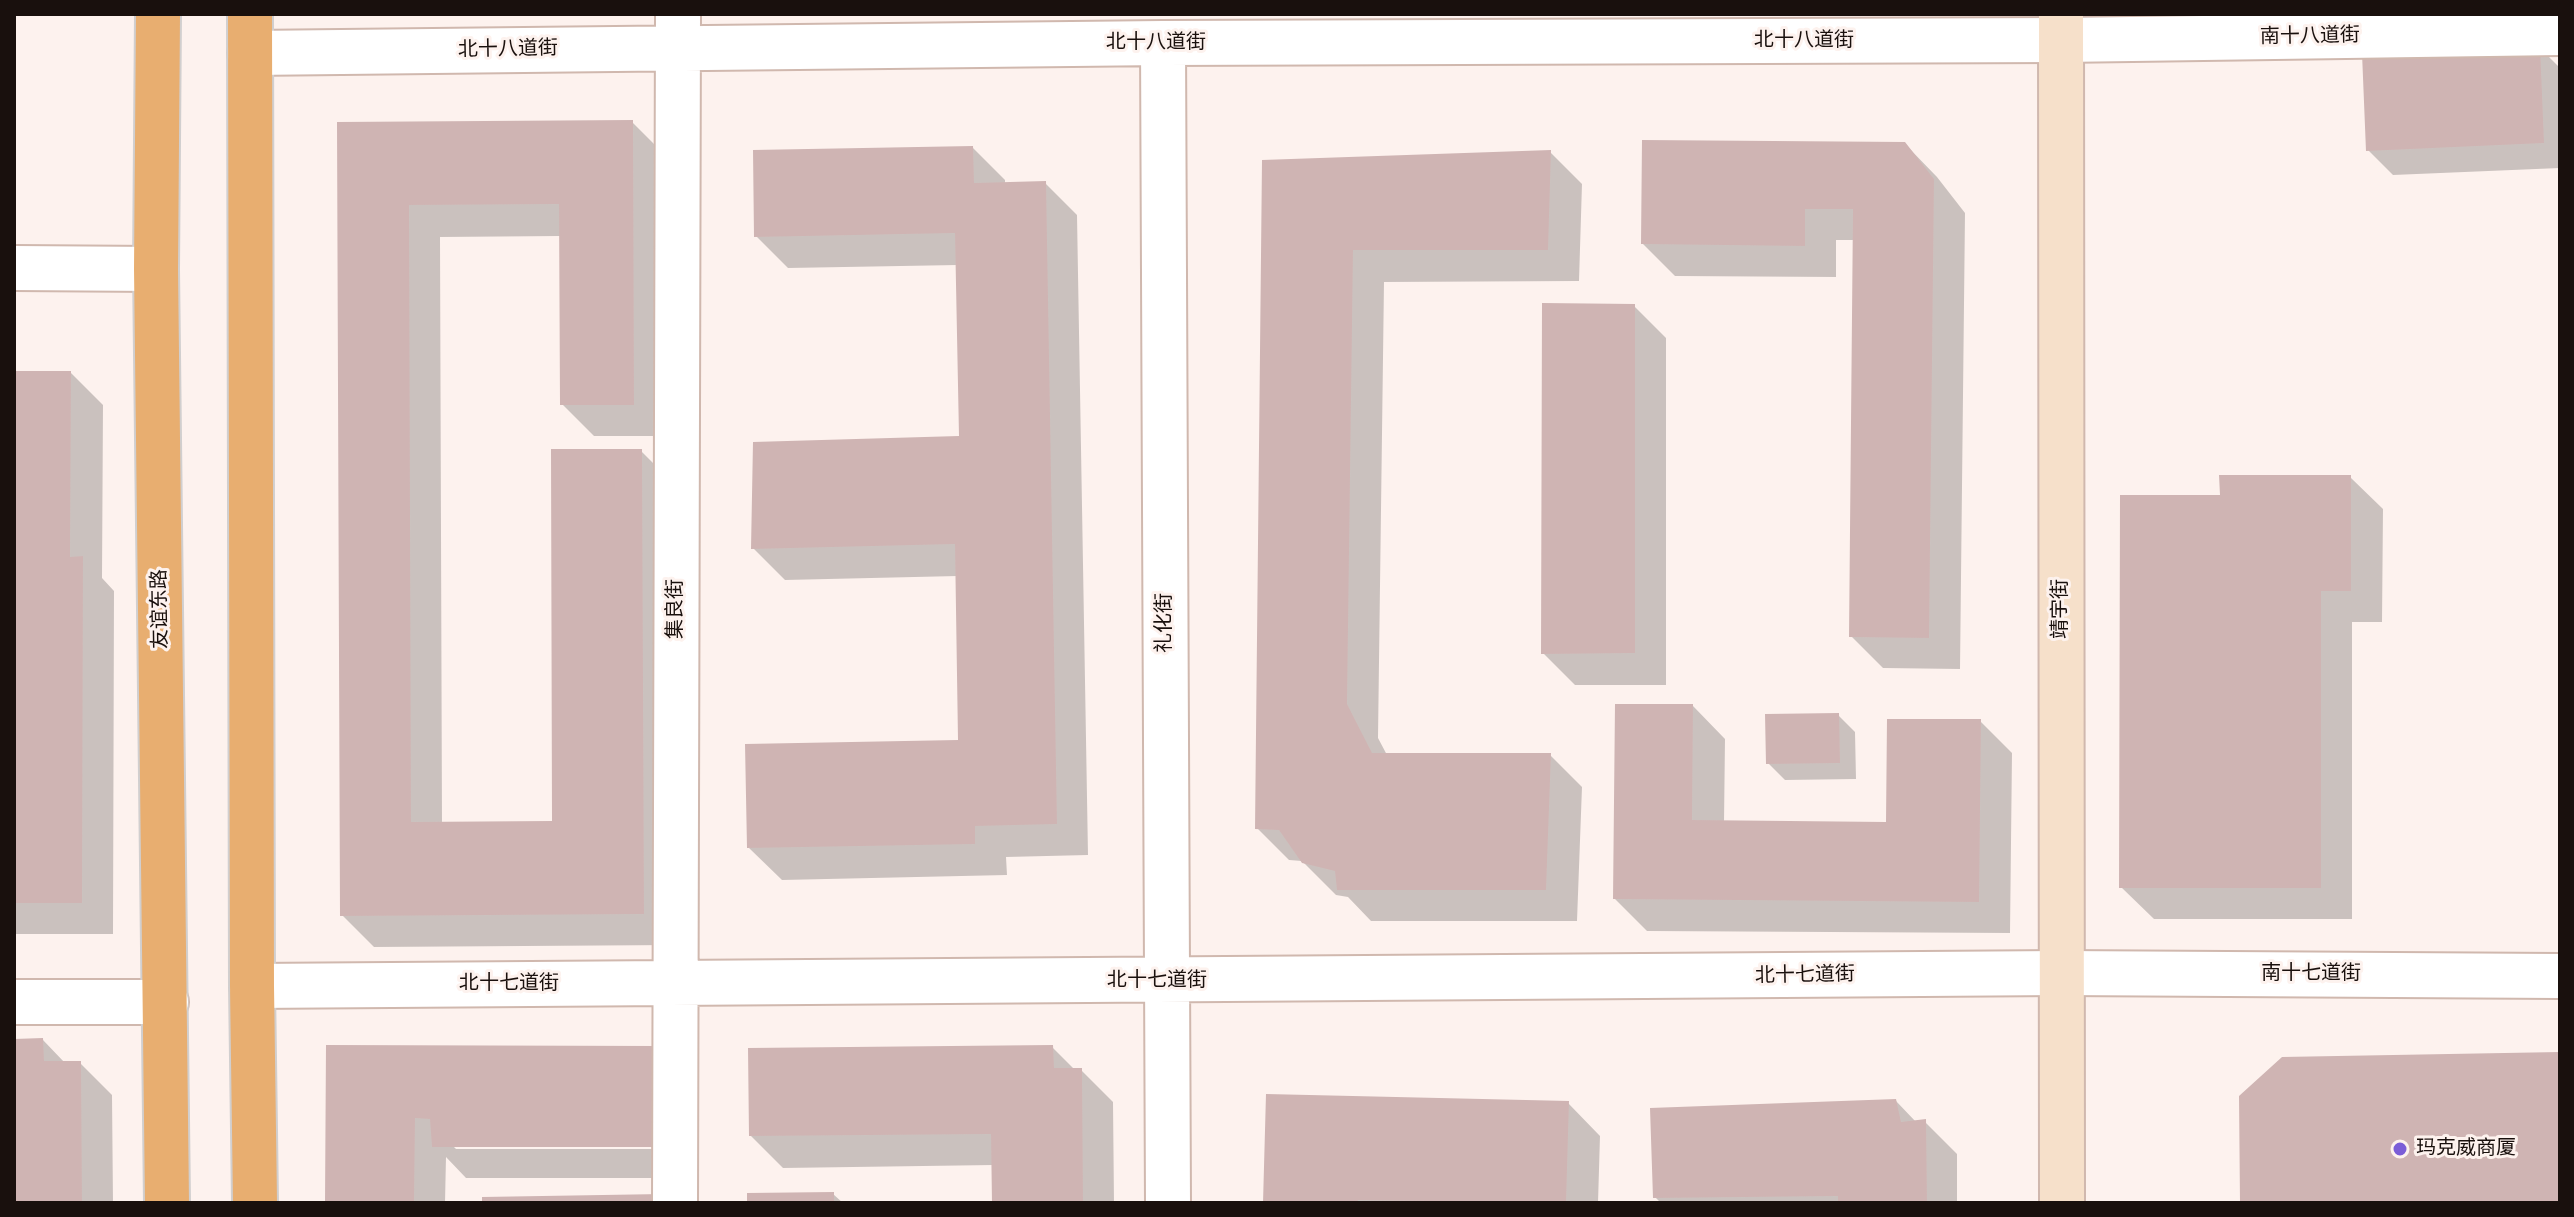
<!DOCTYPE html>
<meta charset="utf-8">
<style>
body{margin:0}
#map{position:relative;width:2574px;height:1217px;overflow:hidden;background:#fdf2ee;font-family:"Nunito Sans",sans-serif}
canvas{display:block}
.frame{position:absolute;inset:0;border:16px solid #19100d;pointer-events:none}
</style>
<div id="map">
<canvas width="2574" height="1217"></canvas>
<div class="frame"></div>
</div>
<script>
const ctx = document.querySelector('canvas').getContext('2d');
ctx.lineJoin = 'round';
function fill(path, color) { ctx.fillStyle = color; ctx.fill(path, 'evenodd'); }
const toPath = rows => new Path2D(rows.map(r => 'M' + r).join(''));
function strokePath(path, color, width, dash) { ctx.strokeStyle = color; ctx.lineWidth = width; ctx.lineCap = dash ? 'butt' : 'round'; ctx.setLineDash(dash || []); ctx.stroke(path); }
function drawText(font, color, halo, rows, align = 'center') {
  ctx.font = font + ' "Nunito Sans","Noto Sans SC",sans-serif'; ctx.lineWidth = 6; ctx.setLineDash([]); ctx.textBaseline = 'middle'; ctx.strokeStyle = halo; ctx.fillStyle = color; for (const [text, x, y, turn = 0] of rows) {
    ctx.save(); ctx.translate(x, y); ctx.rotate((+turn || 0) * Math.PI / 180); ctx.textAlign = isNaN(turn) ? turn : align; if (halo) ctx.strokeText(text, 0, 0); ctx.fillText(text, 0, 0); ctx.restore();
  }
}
const shadow = toPath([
 [2539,47,2560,68,2560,168,2393,175,2368,150],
 [632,122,664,154,665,436,594,436,562,404,561,236,440,237,442,824,554,823,641,451,673,483,676,945,374,947,342,915,339,124],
 [1905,144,1937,177,1965,213,1960,669,1883,668,1851,636,1855,240,1836,240,1836,277,1675,276,1643,244],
 [973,148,1005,180,1005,184,1045,183,1077,215,1088,855,1006,857,1007,875,782,880,749,848,960,742,958,576,785,580,753,548,961,438,958,265,788,268,756,236],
 [1550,152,1582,184,1579,281,1384,282,1378,738,1387,755,1550,755,1582,787,1577,921,1371,921,1348,897,1336,895,1302,861,1289,860,1257,828,1264,162],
 [1634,306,1666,338,1666,685,1575,685,1543,653],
 [14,373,71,373,103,405,102,578,114,591,113,934,14,934],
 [2350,477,2383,509,2382,622,2352,622,2352,919,2154,919,2121,887,2222,497],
 [1693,706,1725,739,1724,823,1888,824,1980,721,2012,753,2010,933,1647,931,1615,899],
 [1838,715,1855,732,1856,779,1785,780,1768,763],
 [43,1040,65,1063,80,1063,112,1095,113,1203,14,1203,14,1041],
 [328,1047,655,1048,686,1178,466,1178,446,1157,445,1203,327,1203],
 [452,1145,665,1145,665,1149,456,1149],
 [1052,1047,1075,1070,1081,1070,1113,1102,1114,1203,994,1203,994,1165,783,1168,751,1136],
 [1896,1101,1916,1122,1925,1122,1957,1154,1957,1203,1661,1203,1655,1197],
 [1568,1103,1600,1136,1598,1203,1265,1203],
 [833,1194,843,1203,749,1203]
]);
const building = toPath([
 [2540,45,2544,143,2366,151,2362,53],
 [633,120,634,405,560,405,559,204,409,205,411,822,552,821,551,449,642,449,644,914,340,916,337,122],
 [1642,140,1905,142,1934,179,1929,638,1849,637,1853,209,1805,209,1805,246,1641,244],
 [973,146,974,183,1046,181,1057,824,975,826,975,844,747,848,745,744,958,740,955,544,751,549,753,442,959,436,955,233,754,237,753,150],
 [1551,150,1548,250,1353,250,1347,704,1372,753,1551,753,1546,890,1337,890,1335,871,1302,863,1279,830,1255,829,1262,160],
 [1542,303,1635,304,1635,653,1541,654],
 [14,371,71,371,70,557,83,556,82,903,14,903],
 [2219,475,2351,475,2351,591,2321,591,2321,888,2119,888,2120,495,2220,495],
 [1615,704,1693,704,1692,820,1886,822,1887,719,1981,719,1979,902,1613,899],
 [1839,713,1840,763,1766,764,1765,714],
 [43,1038,44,1061,81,1061,82,1203,14,1203,14,1039],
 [326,1045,656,1046,655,1147,432,1147,430,1119,415,1118,414,1203,325,1203],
 [1053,1045,1054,1068,1082,1068,1083,1203,992,1203,991,1134,749,1136,748,1048],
 [2560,1052,2560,1203,2240,1203,2239,1096,2282,1057],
 [1266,1094,1569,1101,1566,1203,1358,1200,1357,1203,1263,1203],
 [1896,1099,1901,1122,1926,1119,1927,1203,1838,1203,1838,1196,1653,1198,1650,1108],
 [834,1192,834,1203,747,1203,747,1193],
 [663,1194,663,1203,482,1203,482,1197]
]);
const tertiary = toPath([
 [1163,43,1168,1203],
 [250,53,1163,43,2061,40,2560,33],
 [14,268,156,269],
 [252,986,2061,973,2560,976],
 [14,1002,166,1002],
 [675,1203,678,14]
]);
const secondary = toPath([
 [2061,14,2062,1203]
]);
const trunk = toPath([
 [158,14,156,269,167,1203],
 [250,14,252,986,255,1203]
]);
const markers = [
 [2400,1149,8,"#7b5dd7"]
];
const streetNames = [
 ["南十八道街",2310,37,-1],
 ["北十八道街",1804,41],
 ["北十八道街",1156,43],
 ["北十八道街",508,50,-1],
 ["友谊东路",161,609,-91],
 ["集良街",676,609,-90],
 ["靖宇街",2061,609,-90],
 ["礼化街",1165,623,-90],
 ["南十七道街",2311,974],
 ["北十七道街",1805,976,-1],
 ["北十七道街",1157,981],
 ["北十七道街",509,984]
];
const poiNames = [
 ["玛克威商厦",2416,1149]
];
fill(shadow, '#0003');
fill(building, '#cfb4b3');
strokePath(tertiary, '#d0b8ae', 48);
strokePath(secondary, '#d0b8ae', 48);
strokePath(trunk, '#d1cfcf', 48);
strokePath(tertiary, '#fff', 44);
strokePath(secondary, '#f6e0ca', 44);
strokePath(trunk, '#e8ae70', 44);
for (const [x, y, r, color] of markers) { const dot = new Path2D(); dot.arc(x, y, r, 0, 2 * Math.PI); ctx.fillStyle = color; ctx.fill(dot); strokePath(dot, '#fdf2ee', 3); }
drawText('20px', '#19100d', '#fdf2ee', streetNames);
drawText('20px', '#19100d', '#fdf2ee', poiNames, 'left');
</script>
